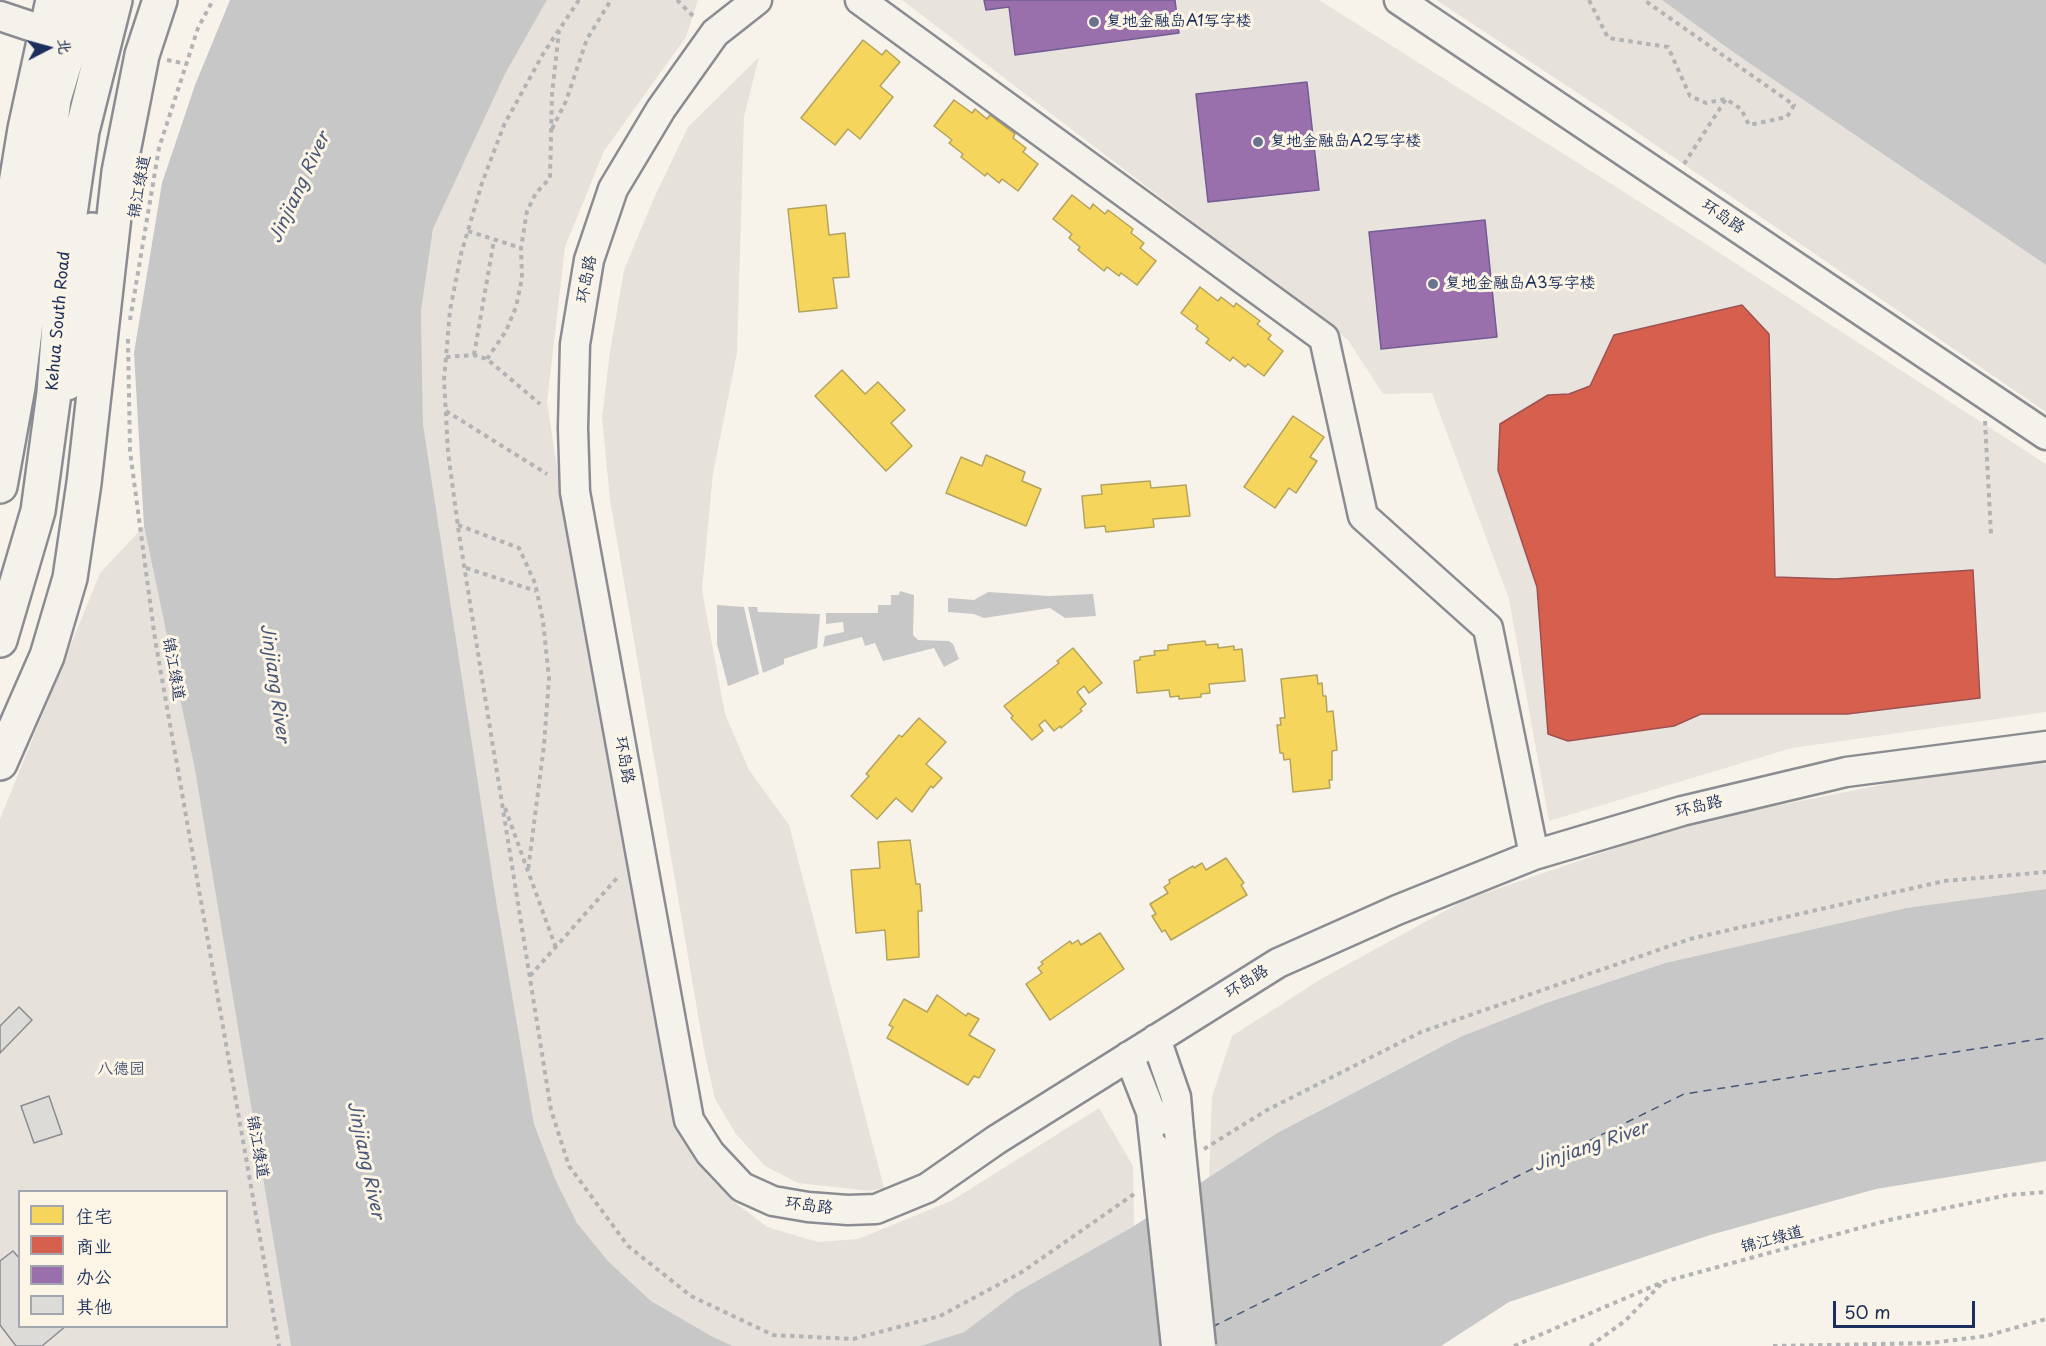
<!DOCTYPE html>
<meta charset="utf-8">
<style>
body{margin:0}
#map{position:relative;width:2046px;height:1346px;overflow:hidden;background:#f7f3ea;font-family:"Playpen Sans","LXGW WenKai TC",sans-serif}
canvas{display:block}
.legend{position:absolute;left:18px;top:1190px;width:210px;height:138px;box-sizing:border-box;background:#fcf5e5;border:2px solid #a2a6af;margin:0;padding:8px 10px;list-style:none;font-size:18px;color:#1b2f5e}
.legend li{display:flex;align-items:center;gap:12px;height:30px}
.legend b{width:30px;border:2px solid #a2a6af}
.north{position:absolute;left:18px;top:18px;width:60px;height:60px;-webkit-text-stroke:4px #fcf5e5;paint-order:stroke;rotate:84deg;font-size:16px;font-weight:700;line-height:24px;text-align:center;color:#1b2f5e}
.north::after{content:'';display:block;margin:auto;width:21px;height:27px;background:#1b2f5e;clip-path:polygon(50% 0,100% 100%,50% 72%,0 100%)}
.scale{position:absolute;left:1833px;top:1301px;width:142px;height:27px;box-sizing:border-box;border:3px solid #1b2f5e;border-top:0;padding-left:8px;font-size:18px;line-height:21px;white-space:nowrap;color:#1b2f5e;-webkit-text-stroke:4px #fcf5e5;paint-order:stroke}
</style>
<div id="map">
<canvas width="2046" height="1346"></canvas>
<ul class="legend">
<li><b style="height:16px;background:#f6d55c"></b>住宅</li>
<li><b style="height:16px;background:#d6604d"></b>商业</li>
<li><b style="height:16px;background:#9970ab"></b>办公</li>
<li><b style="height:16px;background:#dddbd7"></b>其他</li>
</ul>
<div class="north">北</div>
<div class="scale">50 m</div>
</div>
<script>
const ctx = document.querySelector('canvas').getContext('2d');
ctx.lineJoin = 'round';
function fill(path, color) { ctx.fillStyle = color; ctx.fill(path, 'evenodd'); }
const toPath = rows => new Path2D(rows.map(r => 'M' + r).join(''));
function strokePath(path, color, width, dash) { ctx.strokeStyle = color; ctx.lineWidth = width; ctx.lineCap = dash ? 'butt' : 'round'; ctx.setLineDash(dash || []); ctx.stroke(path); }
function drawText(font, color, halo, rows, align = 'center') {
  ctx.font = font + ' "Playpen Sans","LXGW WenKai TC",sans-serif'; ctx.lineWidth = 6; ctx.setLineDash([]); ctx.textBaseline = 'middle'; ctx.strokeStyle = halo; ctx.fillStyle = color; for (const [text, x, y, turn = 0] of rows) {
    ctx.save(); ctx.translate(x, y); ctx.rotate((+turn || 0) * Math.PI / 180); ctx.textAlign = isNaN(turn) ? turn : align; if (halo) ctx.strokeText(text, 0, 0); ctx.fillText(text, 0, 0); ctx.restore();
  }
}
const built = toPath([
 [902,0,1319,0,1667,219,2046,464,2046,712,1792,748,1549,821,1509,599,1432,393,1383,394,1348,340]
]);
const green = toPath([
 [547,0,698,0,686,37,604,151,565,247,547,402,574,576,669,1103,707,1175,733,1201,767,1227,818,1242,858,1239,951,1201,1099,1108,1133,1166,1134,1226,1017,1292,964,1332,920,1346,733,1346,713,1337,651,1301,608,1261,577,1223,556,1181,534,1124,496,900,423,424,421,311,433,229,505,74],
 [1436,0,1662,0,1733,52,2046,265,2046,412,1622,122],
 [759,57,744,117,737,353,713,473,702,590,725,714,749,770,789,825,884,1188,870,1191,798,1183,765,1166,736,1134,715,1099,704,1050,610,500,602,417,610,352,624,270,654,198,688,127],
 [144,526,195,770,291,1346,0,1346,0,819,100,573],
 [20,1192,226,1192,226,1326,20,1326],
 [2046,764,2046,889,1906,908,1665,963,1546,1003,1460,1037,1320,1110,1277,1133,1209,1178,1212,1097,1232,1036,1321,979,1465,900,1686,824,1940,773]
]);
const water = toPath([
 [230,0,547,0,505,74,433,229,421,311,423,424,496,900,534,1124,556,1181,577,1223,608,1261,651,1301,713,1337,733,1346,291,1346,195,770,144,526,134,353,162,183,195,85],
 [1662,0,2046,0,2046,265,1733,52],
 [900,591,914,595,913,635,918,640,949,641,953,644,959,659,944,667,934,648,883,661,875,643,865,646,862,637,823,647,825,636,844,632,843,622,826,624,826,613,878,613,878,605,891,605,891,595,899,595],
 [988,592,1049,596,1093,594,1096,616,1065,618,1050,608,984,618,974,614,948,612,948,598,974,600],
 [717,605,744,607,759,674,728,686,717,644],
 [748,607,757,607,758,612,820,614,817,648,784,659,784,664,763,673],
 [2046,889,2046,1161,1876,1189,1710,1235,1509,1302,1441,1346,920,1346,964,1332,1017,1292,1134,1226,1277,1133,1460,1037,1546,1003,1665,963,1906,908]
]);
const homes = toPath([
 [863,40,882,55,886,50,900,62,880,86,893,97,860,139,848,129,835,145,801,118,863,40],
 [954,100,972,113,975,109,987,119,990,115,1015,134,1013,138,1026,148,1023,152,1038,164,1018,191,1002,179,999,183,987,173,985,176,961,157,963,154,949,143,952,140,934,126,954,100],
 [1072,195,1090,209,1093,204,1105,214,1108,210,1133,229,1131,233,1144,243,1140,248,1156,261,1137,285,1121,273,1119,276,1107,267,1104,271,1078,250,1080,247,1069,238,1072,234,1053,219,1072,195],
 [826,205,829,235,845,233,849,277,833,278,837,308,799,312,788,209,826,205],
 [1200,287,1218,301,1221,297,1234,307,1236,303,1260,321,1257,324,1271,335,1268,339,1283,351,1264,376,1248,364,1245,367,1233,357,1230,361,1206,343,1209,339,1196,329,1198,326,1181,313,1200,287],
 [842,370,865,394,878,382,905,410,891,423,912,446,886,471,815,396,842,370],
 [1293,416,1324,437,1310,457,1317,461,1296,493,1289,488,1275,508,1244,487,1293,416],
 [986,455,1025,472,1022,481,1041,489,1026,526,946,493,961,457,982,466,986,455],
 [1150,481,1151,488,1186,485,1190,516,1153,519,1154,527,1106,532,1105,526,1085,528,1082,496,1102,494,1101,485,1150,481],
 [1205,641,1206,645,1218,644,1218,648,1234,646,1234,650,1242,649,1245,681,1209,684,1210,693,1201,694,1201,697,1179,699,1179,696,1170,697,1169,690,1137,693,1134,661,1140,660,1140,657,1155,655,1154,651,1168,650,1168,645,1205,641],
 [1073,648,1102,683,1089,693,1084,686,1077,692,1086,704,1080,709,1082,711,1061,728,1060,726,1054,731,1045,720,1039,725,1043,731,1032,740,1011,718,1013,716,1004,706,1059,663,1057,661,1073,648],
 [1317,675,1318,684,1322,683,1323,696,1326,696,1327,712,1333,711,1337,750,1332,751,1332,780,1329,780,1330,788,1293,792,1290,759,1284,760,1283,753,1280,753,1277,725,1281,725,1280,718,1285,718,1281,679,1317,675],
 [919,718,946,742,926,764,942,778,933,788,931,786,912,812,896,798,877,819,851,796,869,776,866,774,899,735,902,737,919,718],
 [910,840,916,884,920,884,922,911,918,911,919,957,887,960,885,930,856,933,851,870,880,868,878,842,910,840],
 [1226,858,1244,883,1241,885,1247,895,1171,940,1165,930,1162,932,1152,916,1156,914,1150,904,1168,893,1164,887,1170,883,1169,880,1193,866,1194,868,1202,863,1206,870,1226,858],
 [1100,933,1124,969,1050,1020,1026,984,1042,973,1038,968,1043,964,1041,962,1070,941,1072,944,1078,940,1081,945,1100,933],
 [937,995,966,1016,968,1013,979,1019,969,1035,995,1050,979,1078,974,1076,968,1085,887,1038,893,1027,889,1025,904,999,927,1012,937,995]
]);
const shops = toPath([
 [1742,305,1769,334,1775,577,1835,579,1973,570,1980,698,1847,714,1701,714,1674,726,1568,741,1548,734,1537,587,1498,470,1500,424,1548,395,1569,394,1590,386,1614,335,1742,305]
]);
const offices = toPath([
 [984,0,1175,0,1179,33,1015,55,1009,7,986,10,984,0],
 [1307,82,1319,190,1208,202,1196,94,1307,82],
 [1485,220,1497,337,1381,349,1369,232,1485,220]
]);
const ferry = toPath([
 [1212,1327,1684,1094,2046,1038]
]);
const building = toPath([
 [19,1007,32,1020,0,1053,0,1026,19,1007],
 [49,1096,62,1134,34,1143,21,1106,49,1096],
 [13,1251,20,1259,20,1326,66,1326,42,1346,16,1346,0,1325,0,1261,13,1251]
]);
const path = toPath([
 [579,0,543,54,504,125,482,183,461,254,450,310,444,380,448,452,459,534,551,1110,569,1166,628,1246,691,1296,773,1335,853,1339,940,1316,1022,1272,1137,1192],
 [677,0,694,17],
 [1589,0,1608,38,1668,47,1690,96,1706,103,1726,99,1741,109,1749,125,1787,117,1794,105,1644,0],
 [167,60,187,64],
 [552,129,566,101,587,39,611,0],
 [1684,164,1726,99],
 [468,231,521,248],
 [130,320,159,148,198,28,213,0],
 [128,339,130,451,155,639,279,1346],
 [474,355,494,240],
 [446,357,474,355,487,359,540,404],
 [487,359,506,331,516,307,522,278,521,248,527,211,536,193,550,178,552,94,559,31],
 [446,411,547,474],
 [1985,421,1991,534],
 [458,525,519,548,535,583,543,621,549,678,544,745,528,871],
 [466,568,536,591],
 [505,808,556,948],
 [530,976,617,878],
 [1204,1149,1267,1110,1421,1032,1690,939,1944,881,2046,872],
 [1514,1346,1663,1282,1889,1220,2008,1195,2046,1192],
 [1590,1346,1625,1321,1662,1283],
 [1773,1346,1931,1343,1986,1336,2046,1319]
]);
const minor = toPath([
 [757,0,715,33,661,109,613,189,589,260,575,344,573,428,575,492,689,1120,710,1153,742,1187,773,1201,808,1207,848,1210,876,1209,927,1188,996,1140,1278,963,1397,910,1534,855,1682,811,1846,772,2046,746],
 [860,0,1324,338,1363,516,1488,628,1534,855],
 [1399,0,2046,435],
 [0,16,36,28],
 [1156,1039,1176,1097,1179,1132],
 [1129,1056,1151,1112,1155,1148]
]);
const major = toPath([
 [67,383,92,230],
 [0,386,9,308,13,202,25,129,53,0],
 [0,763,47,656,70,578,84,483,119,172,142,55,160,0]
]);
const highway = toPath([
 [0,486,18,387,54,99,84,0],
 [0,640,38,511,54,393,64,255,82,131,115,0]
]);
const minorBridge = toPath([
 [1179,1132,1201,1346],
 [1155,1148,1176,1346]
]);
const markers = [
 [1094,22,6,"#68748f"],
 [1258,142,6,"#68748f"],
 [1433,284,6,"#68748f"]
];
const poiNames = [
 ["复地金融岛A1写字楼",1106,22],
 ["复地金融岛A2写字楼",1270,142],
 ["复地金融岛A3写字楼",1445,284]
];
const streetNames = [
 ["锦江绿道",140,187,-80],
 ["环岛路",1723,217,34],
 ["环岛路",587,279,-79],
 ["Kehua South Road",59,321,-85],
 ["锦江绿道",173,669,80],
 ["环岛路",624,760,80],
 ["环岛路",1699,807,-14],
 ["环岛路",1247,982,-32],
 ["锦江绿道",257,1147,80],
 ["环岛路",809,1206,7],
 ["锦江绿道",1772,1240,-15]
];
const parkNames = [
 ["八德园",121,1070]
];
const waterNames = [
 ["Jinjiang River",300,188,-65],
 ["Jinjiang River",274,683,82],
 ["Jinjiang River",1591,1147,-19],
 ["Jinjiang River",365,1160,78]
];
fill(built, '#e8e4dd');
fill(green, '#e6e2db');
fill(water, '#c7c7c7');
fill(homes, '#f6d55c');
strokePath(homes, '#b4a35d', 1.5);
fill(shops, '#d6604d');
strokePath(shops, '#9e5152', 1.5);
fill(offices, '#9970ab');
strokePath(offices, '#735c94', 1.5);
strokePath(ferry, '#485779', 1.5, [8, 6]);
fill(building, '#dddbd7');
strokePath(building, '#8a8c91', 1.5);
strokePath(minor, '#8a8c91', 33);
strokePath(major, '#8a8c91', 38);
strokePath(highway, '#8a8c91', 38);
strokePath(path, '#b2b3b4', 4, [4.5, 4.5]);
strokePath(minor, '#f5f2ec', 28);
strokePath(major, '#f5f2ec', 33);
strokePath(highway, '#f5f2ec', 33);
strokePath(minorBridge, '#8a8c91', 33, []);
strokePath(minorBridge, '#f5f2ec', 28);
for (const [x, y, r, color] of markers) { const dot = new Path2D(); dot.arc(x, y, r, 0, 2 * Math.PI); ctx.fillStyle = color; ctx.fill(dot); strokePath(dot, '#fcf5e5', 2); }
drawText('16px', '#1b2f5e', '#fcf5e5', poiNames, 'left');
drawText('16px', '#1b2f5e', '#fcf5e5', streetNames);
drawText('16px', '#425176', '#fcf5e5', parkNames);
drawText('italic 18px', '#485779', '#fcf5e5', waterNames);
</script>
